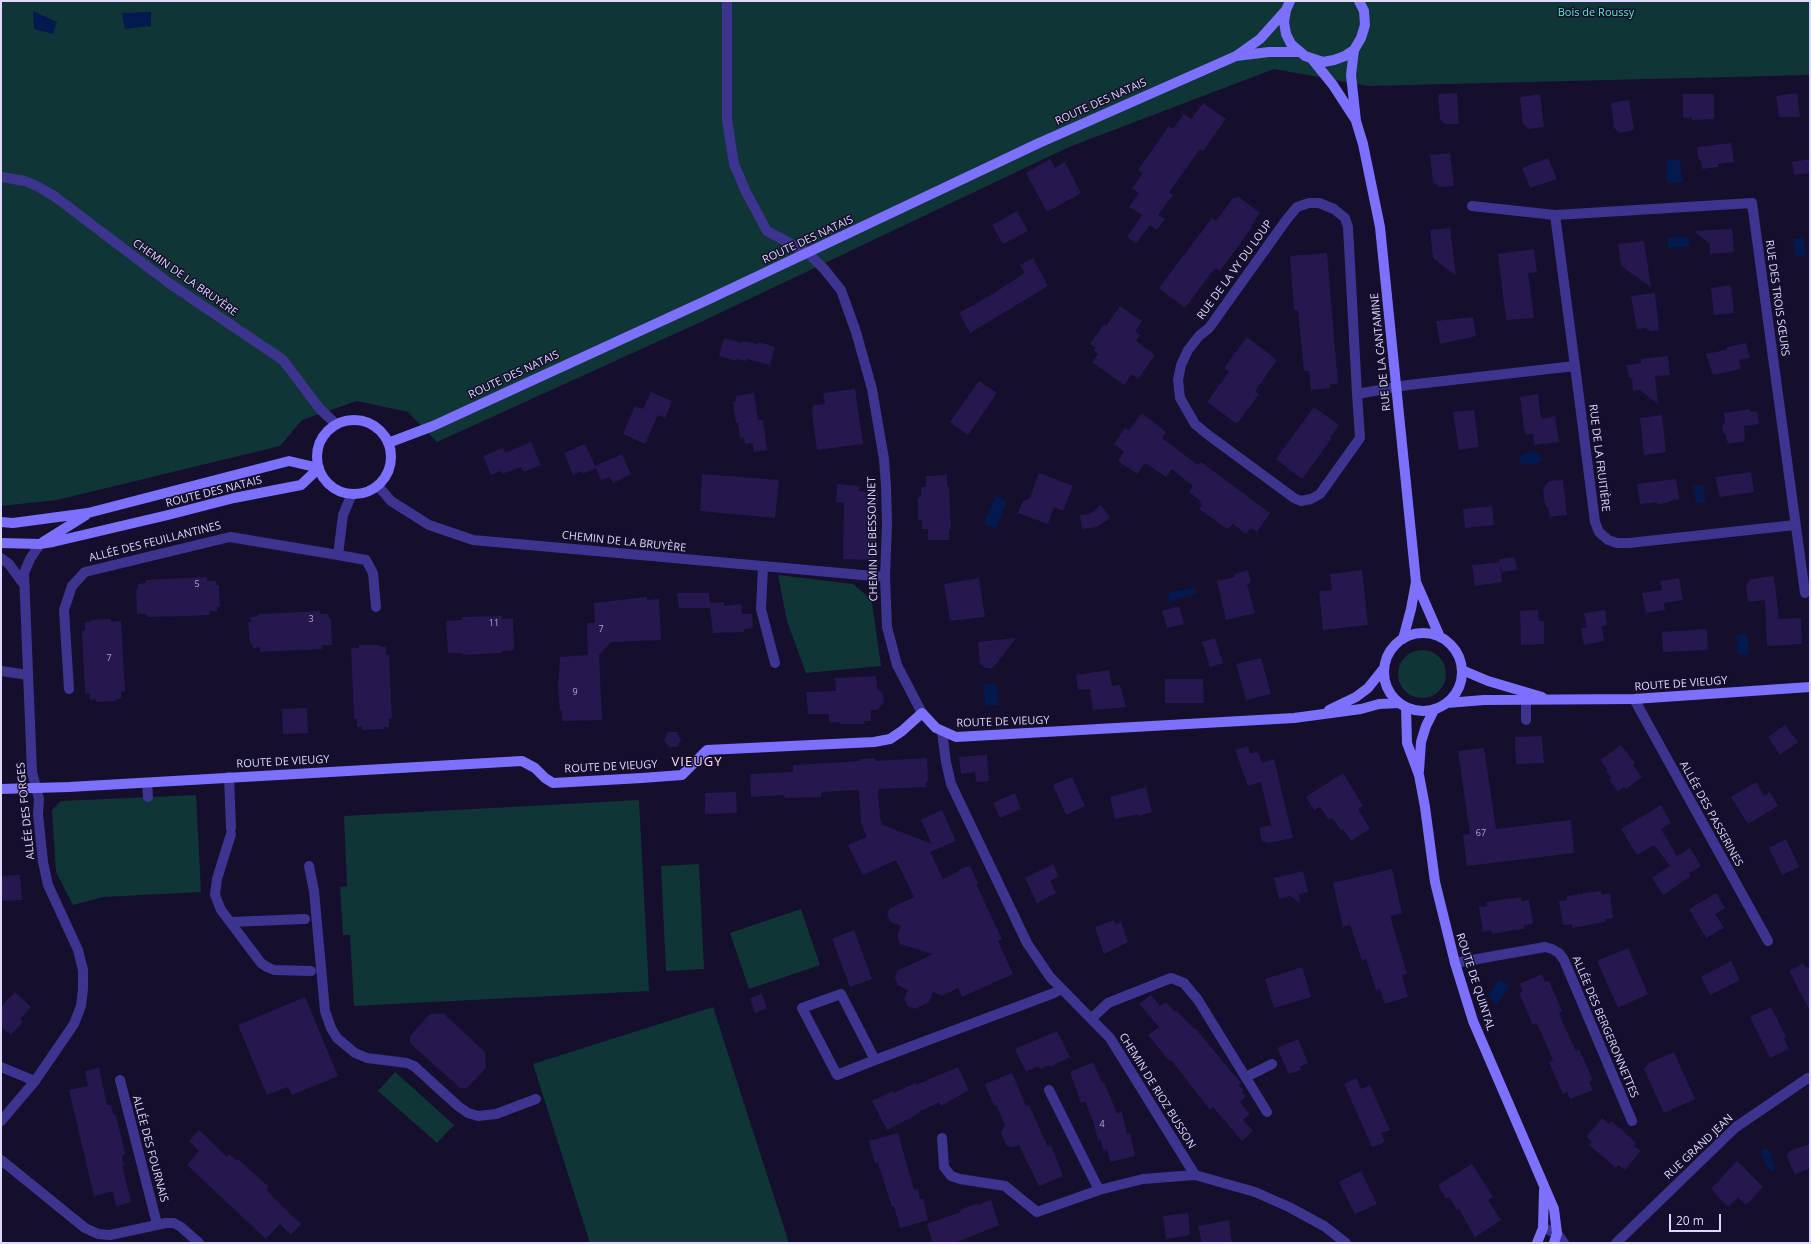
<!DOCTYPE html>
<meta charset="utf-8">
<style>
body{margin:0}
#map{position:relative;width:1811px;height:1244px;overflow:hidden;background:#150e2c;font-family:"Open Sans",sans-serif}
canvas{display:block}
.frame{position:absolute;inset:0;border:2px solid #dfd9ff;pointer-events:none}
.scale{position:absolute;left:1669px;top:1214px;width:52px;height:18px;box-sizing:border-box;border:2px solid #dfd9ff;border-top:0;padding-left:5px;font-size:12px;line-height:14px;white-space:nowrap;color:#dfd9ff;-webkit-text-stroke:3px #150e2c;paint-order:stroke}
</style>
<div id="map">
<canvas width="1811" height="1244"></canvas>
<div class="frame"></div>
<div class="scale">20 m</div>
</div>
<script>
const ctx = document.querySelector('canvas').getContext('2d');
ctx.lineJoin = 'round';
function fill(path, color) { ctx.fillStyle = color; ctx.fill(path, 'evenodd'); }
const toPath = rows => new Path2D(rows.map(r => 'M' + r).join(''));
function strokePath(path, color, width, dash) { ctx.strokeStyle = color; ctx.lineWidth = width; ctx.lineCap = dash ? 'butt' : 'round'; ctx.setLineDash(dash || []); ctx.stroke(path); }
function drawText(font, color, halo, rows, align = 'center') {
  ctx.font = font + ' "Open Sans",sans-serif'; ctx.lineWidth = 3; ctx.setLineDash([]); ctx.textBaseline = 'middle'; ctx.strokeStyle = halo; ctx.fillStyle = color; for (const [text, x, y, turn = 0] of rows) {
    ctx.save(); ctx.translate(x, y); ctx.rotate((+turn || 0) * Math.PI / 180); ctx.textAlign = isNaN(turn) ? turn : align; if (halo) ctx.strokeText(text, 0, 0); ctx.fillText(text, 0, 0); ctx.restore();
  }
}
const green = toPath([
 [1,1,1810,1,1810,75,1368,86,1274,69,1069,147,703,321,437,442,408,412,357,401,302,420,280,446,57,500,1,506],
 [778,575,853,584,865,594,872,603,881,666,806,673,787,621],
 '1398 674a24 24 0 1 1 48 0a24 24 0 1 1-48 0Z',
 [196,795,201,892,103,897,73,905,56,872,52,810,61,801],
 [639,800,649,991,354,1006,350,935,343,935,340,887,347,886,344,816],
 [699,864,704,969,666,971,661,866],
 [801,909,820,965,749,989,730,933],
 [713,1007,789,1243,590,1243,533,1064],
 [395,1072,454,1125,437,1143,378,1091]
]);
const water = toPath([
 [33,11,57,22,53,34,34,29],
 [151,12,151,26,125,29,122,13],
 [1666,160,1680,160,1683,182,1667,183],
 [1689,237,1690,246,1668,248,1667,238],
 [1803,237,1806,255,1795,257,1793,239],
 [1535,452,1540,455,1541,460,1539,463,1522,465,1519,458,1522,454],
 [1703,485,1706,502,1696,504,1693,486],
 [995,496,1007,501,996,528,984,524],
 [1195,587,1197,594,1169,601,1168,593],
 [1744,633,1748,637,1749,652,1746,655,1741,655,1737,652,1736,638,1738,634],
 [996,683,999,705,986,706,983,685],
 [1499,979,1510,986,1496,1006,1488,995],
 [1763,1149,1767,1149,1772,1152,1771,1158,1775,1168,1773,1171,1768,1169,1761,1152]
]);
const building = toPath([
 [1457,93,1459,124,1445,124,1440,119,1438,94],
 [1797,93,1800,117,1779,117,1776,96],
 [1540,94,1544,127,1529,129,1523,124,1520,97],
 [1683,94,1714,94,1714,119,1692,120,1692,117,1683,118],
 [1629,100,1634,130,1620,133,1614,128,1611,103],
 [1203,103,1226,119,1203,151,1200,149,1169,192,1173,195,1158,215,1165,219,1157,230,1150,225,1136,244,1127,237,1142,215,1129,207,1139,193,1132,188,1143,173,1138,170,1169,126,1173,129,1184,114,1191,119],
 [1731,143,1734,162,1718,164,1718,167,1702,169,1701,161,1698,158,1697,147],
 [1450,153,1454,186,1439,187,1433,182,1430,155],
 [1548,158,1557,179,1530,188,1522,168],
 [1050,159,1055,168,1065,162,1081,193,1047,212,1026,173],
 [1810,159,1810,173,1794,175,1792,162],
 [1239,197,1260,213,1251,226,1252,227,1220,271,1215,268,1185,308,1159,288,1212,218,1216,221,1233,198],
 [1017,211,1028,231,1003,244,992,225],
 [1450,228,1456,276,1433,258,1430,230],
 [1732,229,1734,252,1710,254,1710,244,1694,231],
 [1644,241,1651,287,1621,266,1618,244],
 [1534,249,1537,272,1528,273,1534,318,1506,320,1498,254],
 [1327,253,1338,384,1330,384,1330,388,1311,390,1309,371,1304,371,1298,310,1294,310,1290,256],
 [1033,258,1048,286,970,333,959,313,991,295,1025,273,1020,265],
 [1731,285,1734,313,1714,315,1711,288],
 [1655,293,1659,330,1650,331,1646,328,1637,329,1631,296],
 [1120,306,1142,321,1135,331,1140,335,1136,341,1155,355,1138,379,1132,374,1124,385,1092,362,1098,354,1094,350,1096,348,1090,344,1104,324,1106,326],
 [1473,317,1476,336,1440,344,1436,321],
 [1247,337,1277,360,1255,391,1259,394,1237,424,1207,402,1229,372,1224,368],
 [724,338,741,343,742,341,758,344,759,342,775,347,770,365,747,359,746,361,737,359,737,361,719,356],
 [1746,343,1750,358,1739,360,1741,369,1713,375,1706,354,1726,350,1727,347],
 [1668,356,1670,375,1655,376,1658,404,1640,390,1633,391,1632,378,1629,378,1627,365,1641,363,1641,359],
 [979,381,997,393,968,435,950,422],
 [855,389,863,444,817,450,812,414,813,405,825,404,823,393],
 [651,392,672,401,665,418,658,415,645,444,623,434,635,406,643,409],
 [754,393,758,420,763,420,767,450,754,452,753,443,745,444,744,437,740,438,738,423,736,423,733,402,736,402,736,396],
 [1538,394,1541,419,1555,416,1559,442,1534,445,1533,434,1525,435,1520,397],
 [1314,407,1339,425,1330,438,1331,439,1302,479,1276,459],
 [1750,409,1750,412,1757,411,1759,424,1744,426,1745,441,1728,444,1726,435,1723,432,1722,426,1725,423,1724,413],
 [1474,410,1479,447,1459,450,1453,412],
 [1142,413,1166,432,1162,438,1198,465,1201,462,1270,513,1257,532,1251,528,1246,534,1233,524,1227,529,1199,509,1202,505,1200,503,1202,502,1189,492,1193,486,1172,469,1166,477,1145,463,1137,474,1118,461,1124,452,1114,444,1125,428,1129,430],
 [1662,415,1666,452,1644,455,1640,418],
 [531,442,541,465,524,472,521,467,502,474,501,471,491,475,483,456,503,448,505,453],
 [585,444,596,468,582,474,581,471,573,475,564,453],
 [622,454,631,474,613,483,610,477,601,480,595,466],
 [1751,472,1754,492,1720,497,1715,477],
 [1039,473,1073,486,1063,511,1054,507,1048,524,1018,513,1023,501,1030,498],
 [702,474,779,480,775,518,700,511],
 [947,475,947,487,949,487,951,529,949,529,949,540,928,540,928,529,922,529,922,520,918,520,918,497,921,497,921,487,926,487,926,476],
 [1676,479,1679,499,1669,501,1669,503,1657,504,1657,502,1640,504,1637,484],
 [1563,480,1567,515,1550,517,1548,508,1545,505,1543,489,1549,481],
 [837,484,860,486,859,491,878,493,875,560,843,559,844,502,836,502],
 [1101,505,1110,518,1097,527,1082,529,1080,515,1090,514],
 [1492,506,1494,525,1465,528,1463,509],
 [1515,557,1517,570,1502,572,1500,565,1502,582,1475,586,1472,565,1500,562,1499,559],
 [1248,570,1251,583,1247,584,1255,613,1226,620,1217,581,1235,577,1235,574],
 [1362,570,1368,625,1323,630,1319,591,1332,590,1330,574],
 [1774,576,1779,619,1801,618,1802,644,1767,646,1765,600,1748,602,1746,585,1751,579],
 [207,577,207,581,216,581,216,585,219,585,220,607,217,607,218,611,209,611,210,615,187,616,147,617,147,614,137,614,136,589,138,589,138,584,146,583,146,580],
 [979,578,985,617,950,621,944,584],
 [1679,578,1683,600,1664,603,1665,610,1646,613,1642,593,1662,590,1660,581],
 [677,593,709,593,710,603,724,602,724,606,741,604,742,614,752,614,753,628,744,629,744,632,713,633,710,608,679,608],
 [647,597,647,600,659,599,661,640,611,642,599,655,602,720,562,721,562,711,560,711,558,687,560,657,588,655,587,623,595,623,594,603],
 [1179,606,1184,624,1167,628,1162,611],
 [1538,610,1539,621,1544,621,1544,644,1521,645,1520,611],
 [1605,610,1607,625,1602,626,1604,641,1584,645,1581,628,1587,628,1584,613],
 [320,611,320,614,328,614,329,619,331,618,332,645,322,645,322,649,260,652,260,647,253,648,252,644,250,644,248,622,251,622,250,617,259,616,259,614],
 [502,616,502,619,513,618,514,650,502,651,502,653,485,654,463,655,463,653,448,653,446,621,462,620,462,617],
 [110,619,111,622,121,621,125,691,121,692,121,698,116,699,116,701,96,702,95,699,90,700,90,693,85,693,82,631,85,631,85,622,91,622,91,620],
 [1707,629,1708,650,1663,652,1662,632],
 [1016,638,993,668,986,668,980,664,978,642],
 [1215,638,1223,663,1210,667,1202,642],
 [359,645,380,645,380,647,386,647,386,655,389,655,392,718,389,718,389,727,384,727,384,729,362,730,362,727,357,727,357,718,354,719,351,648,359,648],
 [1261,658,1271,694,1246,700,1236,664],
 [1109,670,1112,686,1120,685,1126,707,1093,710,1090,689,1078,690,1076,675],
 [876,676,877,689,883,693,884,702,878,710,871,710,871,721,864,721,865,724,841,724,840,722,829,723,829,714,808,714,806,692,836,691,835,678],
 [1165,679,1203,679,1204,703,1165,703],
 [307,708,308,733,283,734,282,709],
 [1785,725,1798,742,1780,755,1768,737],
 [668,732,677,732,681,740,677,747,669,747,664,740],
 [1542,736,1544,763,1516,764,1515,737],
 [1621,745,1635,763,1633,765,1642,777,1626,789,1624,787,1618,792,1609,780,1611,778,1606,771,1607,769,1600,760],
 [1248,746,1250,754,1258,752,1262,763,1274,759,1293,838,1269,843,1262,841,1259,828,1271,825,1261,782,1248,786,1235,750],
 [1484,748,1496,829,1571,820,1574,853,1467,866,1463,835,1470,834,1458,751],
 [987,755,989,781,976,782,975,772,961,774,959,757],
 [875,758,875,761,927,758,928,781,926,781,926,787,878,789,880,818,883,825,932,844,921,820,942,810,956,841,930,852,943,879,956,873,962,868,970,866,978,884,976,884,1002,939,998,941,1013,974,962,997,958,988,942,996,933,992,929,1002,915,1009,908,1006,904,999,908,990,898,985,895,978,897,971,933,954,900,944,897,936,901,926,891,922,887,915,890,908,914,897,896,860,863,875,848,845,867,837,861,823,859,790,821,792,821,797,785,798,784,795,751,797,750,774,793,772,793,765,860,761,860,759],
 [1343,773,1363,806,1358,809,1370,829,1351,841,1343,829,1341,830,1332,818,1329,820,1320,807,1314,810,1306,797],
 [1072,777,1085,806,1066,815,1053,785],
 [1756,782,1764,796,1770,792,1778,806,1748,824,1731,797],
 [1146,787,1152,812,1138,816,1138,814,1115,819,1110,797],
 [736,792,737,813,705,814,705,793],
 [1015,793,1021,809,1000,818,993,803],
 [1661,805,1671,823,1661,829,1677,856,1690,848,1701,866,1689,873,1691,876,1690,877,1663,895,1652,878,1670,866,1654,845,1637,855,1621,829],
 [1786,839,1799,867,1782,875,1769,848],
 [1053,864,1059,876,1050,881,1056,893,1037,903,1025,878],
 [1392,869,1402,913,1390,916,1407,974,1402,975,1408,997,1385,1004,1380,989,1376,990,1366,959,1362,960,1350,925,1343,927,1333,883],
 [1303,871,1308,892,1299,894,1300,903,1290,896,1279,899,1274,878],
 [20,875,22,900,1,901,1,876],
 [1601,891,1602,895,1610,893,1613,918,1605,919,1605,922,1572,928,1572,924,1563,925,1559,901,1567,900,1567,896,1581,894,1581,896,1583,893],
 [1716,893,1725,908,1715,914,1724,928,1706,938,1689,909],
 [1521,897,1521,901,1529,900,1533,924,1524,925,1525,929,1514,930,1492,934,1491,930,1483,932,1479,907,1487,906,1486,902],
 [1114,920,1116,924,1121,922,1128,942,1104,954,1095,927],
 [854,930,872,979,850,987,832,939],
 [1628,948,1648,994,1618,1008,1597,961],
 [1731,961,1740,980,1710,995,1701,977],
 [1803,963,1806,968,1810,966,1810,1011,1789,971],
 [1302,967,1311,997,1274,1008,1265,979],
 [1542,974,1545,982,1549,981,1562,1011,1559,1013,1562,1021,1576,1051,1579,1049,1593,1080,1589,1082,1593,1090,1570,1099,1567,1092,1563,1094,1549,1062,1553,1060,1540,1030,1536,1023,1533,1025,1519,993,1523,991,1519,984],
 [15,992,31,1007,20,1019,23,1022,11,1035,1,1027,1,1007],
 [762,994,767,1008,755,1013,750,998],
 [1151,995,1160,1006,1166,1002,1175,1012,1177,1011,1194,1029,1195,1028,1241,1083,1239,1085,1244,1091,1242,1092,1246,1097,1240,1102,1250,1114,1243,1120,1253,1131,1242,1141,1213,1107,1210,1110,1171,1060,1170,1062,1148,1035,1159,1027,1139,1004],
 [305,997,338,1076,292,1095,288,1087,267,1095,238,1025],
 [1771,1007,1786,1037,1784,1039,1789,1049,1770,1058,1750,1017],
 [443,1013,485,1052,486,1068,467,1088,460,1088,410,1043,410,1036,430,1014],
 [1057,1031,1070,1057,1050,1067,1049,1065,1040,1069,1038,1066,1026,1072,1015,1049],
 [1298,1039,1308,1063,1300,1067,1301,1070,1289,1074,1277,1048],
 [1674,1052,1695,1099,1664,1113,1644,1069,1649,1063],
 [1093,1062,1102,1083,1104,1082,1117,1113,1122,1112,1127,1134,1130,1133,1135,1156,1110,1162,1107,1149,1103,1150,1101,1140,1098,1141,1094,1124,1085,1101,1081,1103,1070,1072],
 [958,1067,969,1090,941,1106,939,1102,915,1114,916,1115,887,1130,872,1101,893,1091,894,1093,915,1083,916,1085],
 [99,1068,107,1105,111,1105,113,1114,116,1115,125,1153,122,1157,124,1165,122,1165,131,1202,116,1206,113,1191,94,1196,69,1090,88,1086,85,1071],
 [1012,1073,1026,1106,1029,1105,1048,1147,1051,1145,1063,1176,1039,1186,1019,1145,1013,1147,1007,1146,1001,1133,1005,1125,996,1105,994,1106,985,1084],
 [1356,1078,1361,1089,1370,1085,1390,1130,1381,1133,1385,1142,1372,1147,1344,1084],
 [1602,1118,1609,1124,1611,1121,1629,1136,1636,1143,1634,1146,1641,1151,1625,1170,1618,1165,1616,1168,1589,1145,1592,1142,1586,1137],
 [199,1130,227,1157,229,1154,236,1160,239,1160,268,1186,267,1190,273,1197,301,1224,291,1235,280,1224,266,1239,187,1165,199,1151,189,1141],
 [898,1133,914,1190,918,1189,920,1199,923,1198,928,1220,900,1228,894,1206,892,1207,878,1163,875,1163,869,1141],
 [1810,1144,1810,1168,1795,1175,1787,1157,1789,1151],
 [1737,1161,1763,1187,1746,1205,1738,1197,1728,1207,1711,1189],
 [1472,1164,1493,1197,1488,1200,1501,1220,1475,1237,1459,1209,1457,1210,1449,1197,1446,1199,1438,1185],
 [1361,1171,1377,1204,1355,1214,1339,1182],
 [991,1200,999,1225,955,1243,933,1243,927,1224,961,1212,960,1210,977,1203,978,1205],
 [1188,1213,1190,1235,1166,1239,1163,1216],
 [1229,1220,1232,1243,1202,1243,1198,1226]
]);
const lane = toPath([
 [763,567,761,609,775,663],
 [1526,700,1526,720],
 [229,777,231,828],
 [147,783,148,797],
 [231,834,217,879,215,895,221,910,261,963,267,967,274,970,311,971],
 [309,866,314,891,325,1011,331,1028,337,1038,355,1053,367,1058,407,1063,414,1066,458,1106,468,1113,478,1116,496,1114,536,1099],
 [230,922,305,919]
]);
const street = toPath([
 [727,1,727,120,734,164,746,192,767,231,808,253,824,269,841,290,856,332,872,389,884,459,886,486,887,524,885,577,887,627,897,665,922,713],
 [1,177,25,181,39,187,54,196,169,283,283,360,320,409,336,424],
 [1472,206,1555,215],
 [1575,366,1555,215,1752,203,1805,593],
 [1357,394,1348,227,1345,218,1334,209,1319,203,1309,203,1297,207,1287,219,1209,328,1199,336,1188,350,1181,365,1178,380,1180,398,1195,424,1207,434,1294,498,1301,501,1311,499,1320,494,1360,438,1357,394,1408,385,1575,366,1595,522,1599,532,1608,540,1617,543,1629,543,1795,525],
 [378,486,391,501,429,525,473,540,885,577],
 [338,555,366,560,373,573,376,607],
 [1,558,9,564,25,586],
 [1,671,28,675],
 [69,689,64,610,72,586,85,572,230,537,338,555,343,515,352,494],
 [1634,699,1768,941],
 [942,732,946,762,951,784,1027,943,1050,977,1110,1038,1195,1175,1255,1192,1289,1207,1324,1226,1346,1243],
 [1455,963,1545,947,1552,949,1559,953,1564,960,1632,1121],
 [841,994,875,1060,837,1075,802,1008,841,994],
 [1092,1018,1108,1003,1171,978,1184,983,1198,1000,1267,1112],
 [875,1060,1054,993,1061,989],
 [1,1067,35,1081],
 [1246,1077,1272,1064],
 [120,1080,157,1224],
 [1049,1090,1099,1190],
 [1,1121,35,1081,74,1024,81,1006,83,989,83,970,78,950,48,885,43,862,38,814,39,799,32,772,24,573,30,559,40,544],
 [942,1138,944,1167,951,1176,960,1179,1005,1186,1037,1212,1099,1190,1143,1179,1195,1175],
 [1,1160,85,1228,98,1234,110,1235,166,1223,174,1223,181,1227,199,1243],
 [1543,1228,1557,1233,1564,1243],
 [1616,1243,1736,1127,1808,1078]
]);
const secondary = toPath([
 [1290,1,1286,10,1284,22,1286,34,1291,44,1305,56,1323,62,1334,60,1345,56,1354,50,1361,38,1365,25,1364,11,1359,1],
 [1354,50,1351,75,1356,121,1363,144,1380,227,1416,582,1411,609,1403,639],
 [1236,56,1269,52,1299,52],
 [1312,59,1333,85,1355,119],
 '317 457a37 37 0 1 1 74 0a37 37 0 1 1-74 0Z',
 [388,443,433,426,703,302,1039,143,1236,56,1260,39,1286,10],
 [1,522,13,523,88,513,289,461,319,468],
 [43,542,86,515],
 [1,543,40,544,53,542,168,515,234,498,301,485,319,468],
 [1416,582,1440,637],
 '1384 672a39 39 0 1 1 78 0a39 39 0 1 1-78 0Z',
 [1462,670,1488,681,1542,697],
 [1447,703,1484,700,1634,699,1810,687],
 [1406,707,1407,743,1419,775,1425,807,1435,882,1455,963,1473,1021,1554,1209,1557,1233,1554,1243],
 [1329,710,1356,697,1368,688,1384,668],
 [1419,771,1421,742,1426,726,1434,710],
 [1,789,69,787,522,761,535,768,545,778,553,783,642,778,682,775,707,750,874,742,890,739,902,731,922,713,936,728,956,737,1294,718,1361,709,1379,704,1399,703],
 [1537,1243,1543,1228,1544,1190]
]);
const numberNames = [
 ["5",197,584],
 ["3",311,619],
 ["11",494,623],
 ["7",601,629],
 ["7",109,658],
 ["9",575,692],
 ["67",1481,833],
 ["4",1102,1124]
];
const parkNames = [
 ["Bois de Roussy",1596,13]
];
const streetNames = [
 ["ROUTE DES NATAIS",1101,102,-24],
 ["ROUTE DES NATAIS",808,240,-25],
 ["RUE DE LA VY DU LOUP",1235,270,-54],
 ["CHEMIN DE LA BRUYÈRE",185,278,35],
 ["RUE DES TROIS SŒURS",1777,298,82],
 ["RUE DE LA CANTAMINE",1381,352,-96],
 ["ROUTE DES NATAIS",514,375,-25],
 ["RUE DE LA FRUITIÈRE",1599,458,83],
 ["ROUTE DES NATAIS",214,492,-14],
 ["CHEMIN DE BESSONNET",873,539,-91],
 ["ALLÉE DES FEUILLANTINES",155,542,-14],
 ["CHEMIN DE LA BRUYÈRE",624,542,6],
 ["ROUTE DE VIEUGY",1681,684,-4],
 ["ROUTE DE VIEUGY",1003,722,-2],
 ["ROUTE DE VIEUGY",283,762,-3],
 ["ROUTE DE VIEUGY",611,767,-3],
 ["ALLÉE DES FORGES",26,811,-96],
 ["ALLÉE DES PASSERINES",1711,814,61],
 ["ROUTE DE QUINTAL",1475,982,72],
 ["ALLÉE DES BERGERONNETTES",1605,1027,67],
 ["CHEMIN DE RIOZ BUSSON",1157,1091,58],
 ["RUE GRAND JEAN",1699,1147,-43],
 ["ALLÉE DES FOURNAIS",150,1149,75]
];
const quarterNames = [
 ["VIEUGY",697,762]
];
fill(green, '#103537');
fill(water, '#041a4e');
fill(building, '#26184f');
strokePath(lane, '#3d3490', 10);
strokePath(street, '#3d3490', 10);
strokePath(secondary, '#7c70ff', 10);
drawText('9px', '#b1a9d3', null, numberNames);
drawText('11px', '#56edd1', '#150e2c', parkNames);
drawText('11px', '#dfd9ff', '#150e2c', streetNames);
ctx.letterSpacing = '1px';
drawText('13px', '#ffdbef', '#150e2c', quarterNames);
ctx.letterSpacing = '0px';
</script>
